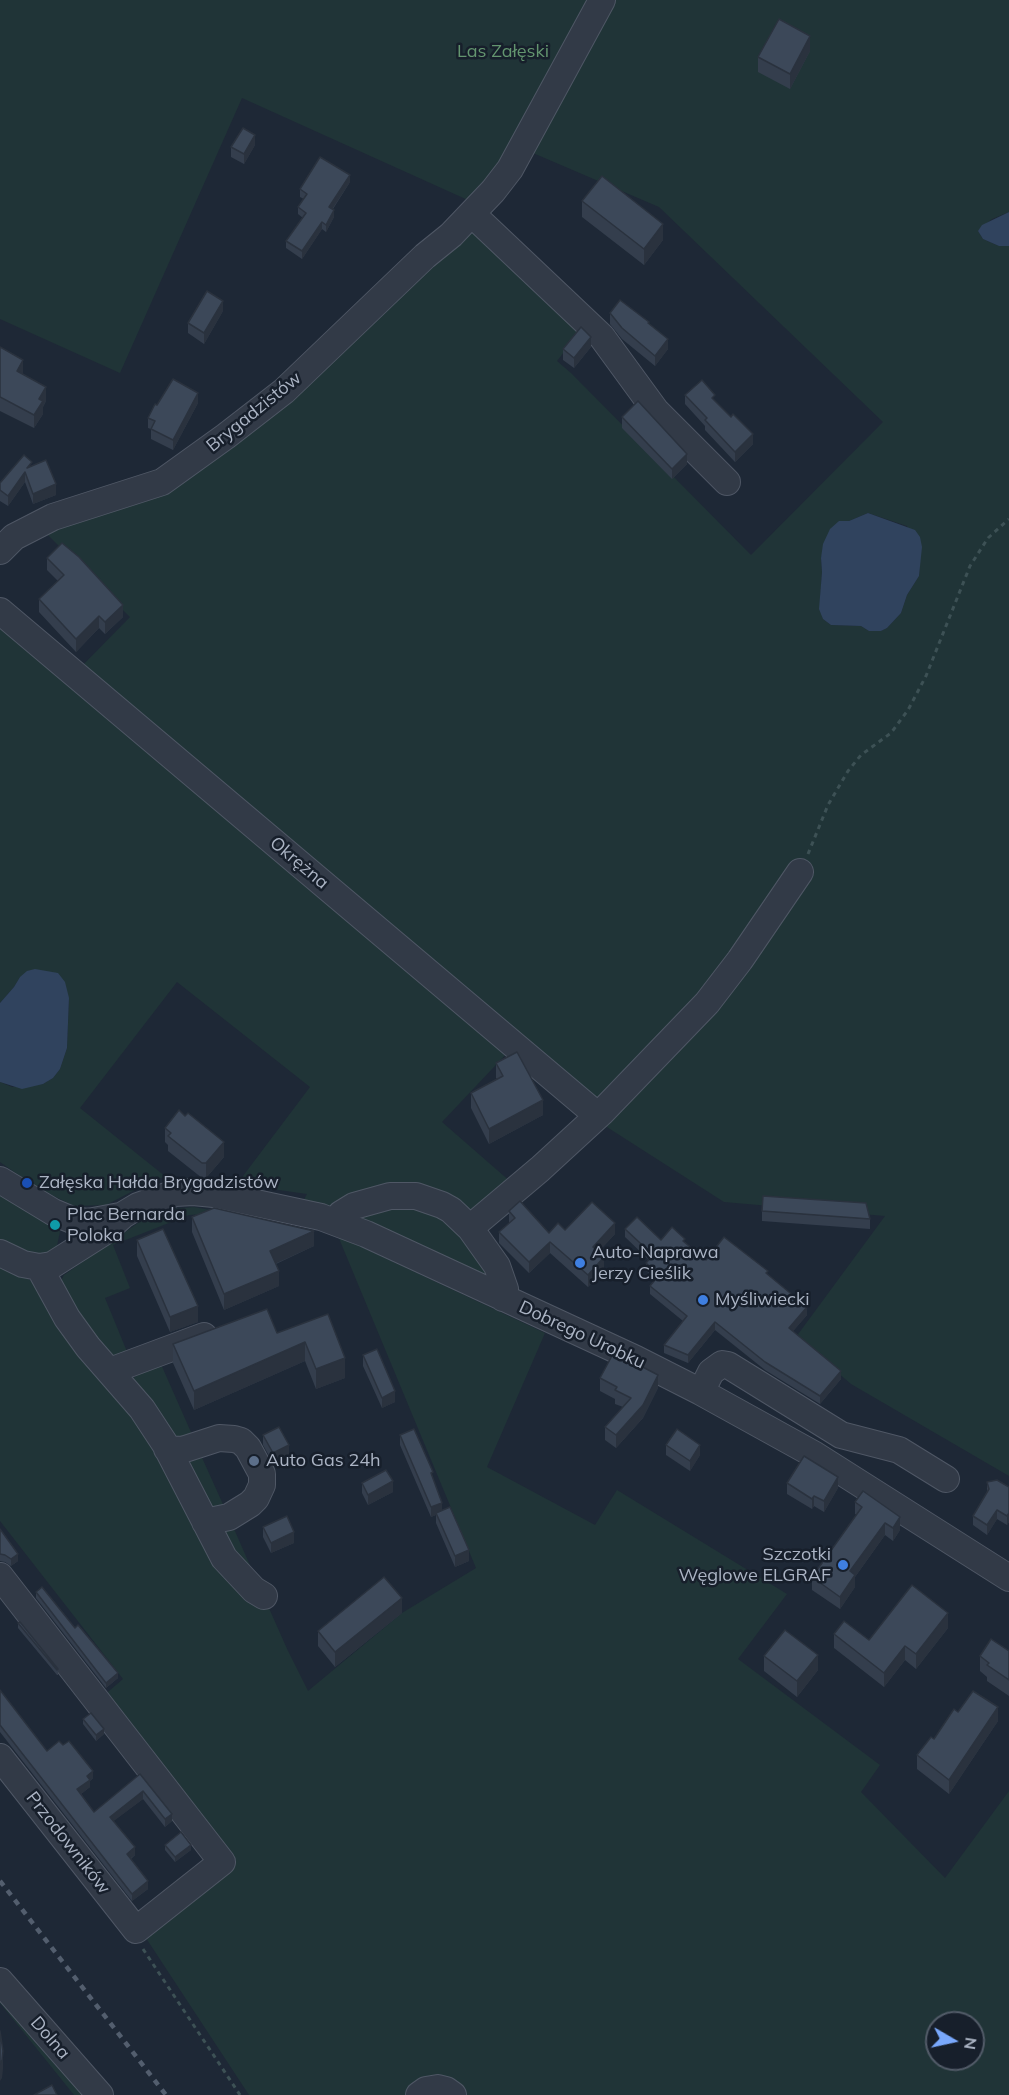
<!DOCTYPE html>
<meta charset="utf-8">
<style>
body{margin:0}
#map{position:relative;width:1009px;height:2095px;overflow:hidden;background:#1e2836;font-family:Mulish,sans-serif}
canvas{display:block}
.north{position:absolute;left:925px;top:2011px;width:60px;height:60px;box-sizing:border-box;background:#171f2b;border:2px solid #525b68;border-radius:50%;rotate:99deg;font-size:16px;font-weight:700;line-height:24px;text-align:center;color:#abb4c4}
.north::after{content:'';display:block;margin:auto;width:21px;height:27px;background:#79a8fc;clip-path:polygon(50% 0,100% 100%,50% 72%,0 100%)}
</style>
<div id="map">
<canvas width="1009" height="2095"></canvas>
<div class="north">N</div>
</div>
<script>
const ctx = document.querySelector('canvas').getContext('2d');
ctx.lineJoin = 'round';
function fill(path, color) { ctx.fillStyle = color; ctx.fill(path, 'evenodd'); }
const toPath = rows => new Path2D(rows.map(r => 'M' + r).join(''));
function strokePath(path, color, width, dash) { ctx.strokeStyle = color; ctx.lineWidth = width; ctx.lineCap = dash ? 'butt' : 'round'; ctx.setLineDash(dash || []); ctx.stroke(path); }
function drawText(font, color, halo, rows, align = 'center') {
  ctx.font = font + ' Mulish,sans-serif'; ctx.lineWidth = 5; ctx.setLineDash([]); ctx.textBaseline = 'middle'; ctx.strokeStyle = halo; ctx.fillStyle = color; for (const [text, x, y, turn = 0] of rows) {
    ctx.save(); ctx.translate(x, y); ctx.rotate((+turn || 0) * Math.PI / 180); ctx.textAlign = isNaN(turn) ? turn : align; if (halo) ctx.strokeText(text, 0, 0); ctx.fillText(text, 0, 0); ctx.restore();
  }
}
const green = toPath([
 [0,0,591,0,499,167,470,201,242,98,120,373,0,319],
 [615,0,1009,0,1009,212,992,219,978,231,983,239,999,246,1009,246,1009,1476,851,1384,796,1337,885,1216,724,1202,599,1122,79,669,130,617,42,529,164,487,475,224,583,328,557,361,571,373,751,555,883,422,659,207,533,153],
 [868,513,907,526,920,562,919,576,907,595,901,613,887,628,881,631,869,631,861,626,831,625,823,619,820,602,822,572,821,558,839,521,849,521],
 [0,617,510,1050,442,1122,512,1183,483,1208,469,1212,395,1184,386,1184,368,1189,323,1212,300,1207,307,1194,237,1184,310,1087,177,982,80,1108,166,1177,156,1179,106,1205,74,1206,34,1186,0,1162,0,1082,12,1087,43,1084,53,1078,60,1069,67,1048,69,998,20,977,14,987,0,1003],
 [0,1190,56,1226,60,1232,56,1250,40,1258,0,1243],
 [394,1204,446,1216,492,1278,358,1221,357,1214],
 [194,1207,227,1213,189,1215,113,1245,130,1288,105,1298,128,1354,115,1358,108,1355,93,1342,61,1281,64,1275,148,1216,170,1209],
 [338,1236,545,1333,487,1467,595,1525,617,1490,787,1594,738,1659,880,1765,861,1792,945,1878,1009,1791,1009,2095,249,2095,142,1932,229,1863,102,1697,123,1679,0,1521,0,1265,30,1280,47,1297,268,1606,288,1651,308,1691,402,1613,476,1568],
 [937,2023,973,2023,973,2059,937,2059],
 [160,1362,194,1439,173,1438,134,1384,134,1378,137,1374],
 [199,1451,226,1511,214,1515,185,1458],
 [231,1522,259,1586,217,1525],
 [0,1990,92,2095,74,2095,0,2003]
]);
const water = toPath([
 [1009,212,1009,246,999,246,983,239,978,231,982,225],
 [868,513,915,530,920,537,922,547,919,576,907,595,901,613,887,628,881,631,869,631,861,626,831,625,823,619,819,609,822,572,821,558,823,544,830,529,839,521,849,521],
 [35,969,58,973,65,982,69,998,67,1048,60,1069,53,1078,43,1084,22,1089,0,1082,0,1003,14,987,20,977,27,971]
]);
const path = toPath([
 [808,854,828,805,848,771,861,755,891,733,908,710,926,676,970,566,988,538,1009,519],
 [143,1949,240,2095]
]);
const minor = toPath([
 [472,214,602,337,656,411,727,482],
 [0,551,14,537,53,517,162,482,226,436,284,391,425,256,451,235,493,191,510,169,602,0],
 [0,611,597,1115],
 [0,1180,53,1212,72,1220,88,1222,120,1216],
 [335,1222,341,1214,354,1206,390,1196,416,1196,442,1205,451,1210,470,1228,497,1266,505,1289,503,1298],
 [470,1228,540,1169,601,1113,707,1003,740,960,800,872],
 [0,1253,23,1264,39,1267,52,1265,104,1232,123,1215,138,1206,175,1193,193,1192,214,1194,321,1217,366,1234,636,1359,701,1392,815,1455,1009,1578],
 [39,1267,67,1318,88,1347,142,1409,165,1444,224,1558,254,1590,264,1596],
 [110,1371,204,1336],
 [701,1392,711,1372,722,1364,728,1365,841,1435,899,1450,946,1479],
 [167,1449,182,1450,219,1438,234,1439,241,1441,248,1448,262,1474,262,1485,256,1498,250,1504,229,1517,205,1522],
 [0,1576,222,1862,136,1930,0,1757],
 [0,1981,100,2095],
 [419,2095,426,2090,438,2088,446,2090,453,2095]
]);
const rail = toPath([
 [0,1881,166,2095]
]);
const wall = toPath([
 [810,51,790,89,758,72,758,57],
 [255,145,244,164,231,157,231,147],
 [350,182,333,209,334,217,326,232,322,229,302,259,286,248,286,241,303,218,298,214,298,207,304,199,300,197,300,189],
 [582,201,663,240,644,265,582,217],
 [223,311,204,344,188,333,188,323],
 [610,313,649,324,668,349,655,366,622,339,610,324],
 [0,347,46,401,43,407,43,414,34,428,0,411],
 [591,347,574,368,563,360,563,349],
 [685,395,715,401,753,444,735,462,705,430,705,426,685,404],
 [198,403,173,450,151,439,151,429,148,428,148,418,157,405],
 [622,417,687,464,672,479,622,428],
 [32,466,56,495,33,504,25,482,8,506,0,501,0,483],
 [47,558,123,617,105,634,99,628,76,652,39,612,39,599,58,581,47,570],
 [496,1063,543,1115,489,1144,471,1108,471,1093,497,1079,496,1078],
 [165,1128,224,1157,206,1178,202,1178,168,1151,168,1145,165,1142],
 [509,1211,549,1233,565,1230,615,1234,598,1252,604,1269,588,1287,550,1253,529,1273,499,1243,499,1232,509,1223],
 [762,1211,870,1219,870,1229,762,1221],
 [192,1217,314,1246,276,1264,279,1286,224,1310,192,1232],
 [625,1229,661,1240,685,1242,706,1260,768,1275,807,1315,793,1331,841,1379,820,1404,765,1370,715,1330,688,1363,664,1353,664,1345,683,1321,650,1294,650,1286,656,1279,646,1271,646,1263,649,1260,625,1237],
 [137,1240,198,1322,170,1332,137,1256],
 [328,1314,345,1378,316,1389,305,1361,194,1410,173,1363,173,1344,277,1333],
 [363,1355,395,1402,382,1408,363,1366],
 [600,1378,658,1388,643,1418,616,1448,605,1440,605,1427,623,1407,615,1404,615,1399,600,1391],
 [263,1435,289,1456,273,1463,263,1445],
 [400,1435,433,1479,442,1510,469,1561,455,1567,436,1523,436,1515,431,1517,400,1445],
 [666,1445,700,1455,690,1471,666,1455],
 [987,1482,1009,1487,1009,1522,1007,1525,997,1519,987,1535,973,1525,973,1516,987,1492],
 [362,1483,393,1492,368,1505,362,1493],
 [787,1483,838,1488,824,1512,814,1506,812,1509,787,1494],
 [855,1502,900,1530,893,1541,885,1535,855,1577,855,1587,840,1609,812,1590,812,1577,857,1515,855,1514],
 [263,1527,294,1543,271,1553,263,1537],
 [0,1529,18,1561,11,1566,5,1562,0,1561],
 [36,1592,75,1628,118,1678,106,1688,36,1598],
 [402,1613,335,1667,318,1646,318,1631],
 [18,1623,58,1669,58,1675,57,1675,18,1628],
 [948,1628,916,1669,905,1660,884,1687,834,1648,834,1634,869,1640],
 [1009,1651,1009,1696,987,1681,987,1677,980,1671,980,1656],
 [764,1656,818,1670,797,1697,764,1671],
 [0,1690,47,1751,93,1778,90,1781,90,1787,81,1794,94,1812,140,1774,172,1821,165,1827,143,1799,113,1821,135,1855,131,1859,148,1889,132,1901,0,1732],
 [958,1712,998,1721,949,1794,917,1769,917,1755,934,1739],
 [83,1719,104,1734,96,1741,83,1724],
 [165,1845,191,1850,175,1862,165,1850]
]);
const shadedWall = toPath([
 [810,36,810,51,790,89,790,74],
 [255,135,255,145,244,164,244,154],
 [350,175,350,182,329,214,329,207],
 [334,210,334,217,326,232,326,225],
 [322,222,322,229,302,259,302,251],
 [663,224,663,240,644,265,644,249],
 [223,301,223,311,204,344,204,333],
 [591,337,591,347,574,368,574,358],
 [668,339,668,349,655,366,655,356],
 [23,360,23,374,17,385,17,371],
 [46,387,46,401,43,407,43,414,34,428,34,415,39,399],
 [198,393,198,403,173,450,173,440],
 [753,434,753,444,735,462,735,452],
 [687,454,687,464,672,479,672,469],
 [25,472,25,482,8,506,8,496],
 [56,484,56,495,33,504,33,494],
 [123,605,123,617,105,634,105,622],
 [99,616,99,628,76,652,76,639],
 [543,1100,543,1115,489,1144,489,1129],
 [224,1142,224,1157,206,1178,206,1163],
 [615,1223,615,1234,593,1258,593,1247],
 [314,1231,314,1246,270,1266,270,1251],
 [550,1242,550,1253,529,1273,529,1262],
 [604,1257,604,1269,588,1287,588,1275],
 [279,1271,279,1286,224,1310,224,1294],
 [198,1306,198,1322,170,1332,170,1317],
 [807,1307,807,1315,789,1336,789,1328],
 [715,1322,715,1330,688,1363,688,1355],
 [305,1342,305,1361,194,1410,194,1391],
 [345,1358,345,1378,316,1389,316,1369],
 [841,1371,841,1379,820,1404,820,1396],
 [658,1375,658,1388,643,1418,616,1448,616,1435],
 [395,1391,395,1402,382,1408,382,1398],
 [289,1445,289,1456,273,1463,273,1453],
 [700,1445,700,1455,690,1471,690,1461],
 [838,1477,838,1488,824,1512,824,1501],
 [393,1481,393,1492,368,1505,368,1495],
 [814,1496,814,1506,812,1509,812,1499],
 [442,1503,442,1512,436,1513,436,1515,431,1517,431,1507],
 [997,1510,997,1519,987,1535,987,1525],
 [1009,1513,1009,1522,1007,1525,1007,1516],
 [900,1517,900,1530,893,1541,893,1528],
 [885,1523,885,1535,855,1577,855,1587,840,1609,840,1597,850,1571],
 [294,1532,294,1543,271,1553,271,1543],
 [469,1550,469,1561,455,1567,455,1556],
 [18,1554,18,1561,11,1566,11,1559],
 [402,1598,402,1613,335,1667,335,1652],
 [948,1613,948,1628,916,1669,916,1654],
 [905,1646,905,1660,884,1687,884,1673],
 [818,1655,818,1670,797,1697,797,1681],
 [118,1673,118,1678,106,1688,106,1683],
 [998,1707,998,1721,949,1794,949,1780],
 [104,1729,104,1734,96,1741,96,1735],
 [93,1771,93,1778,90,1781,90,1787,77,1797,77,1789,87,1776],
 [143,1791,143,1799,110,1824,110,1817],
 [172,1814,172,1821,165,1827,165,1819],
 [191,1845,191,1850,175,1862,175,1857],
 [135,1847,135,1855,127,1861,127,1854],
 [148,1881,148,1889,132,1901,132,1894],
 [3,2051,3,2069,2,2078,0,2081,0,2064]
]);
const building = toPath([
 [779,19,810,36,790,74,758,57,779,19],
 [243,128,255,135,244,154,231,147,243,128],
 [320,157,350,175,329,207,334,210,326,225,322,222,302,251,286,241,306,213,298,207,307,194,300,189,320,157],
 [602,176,663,224,644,249,582,201,602,176],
 [207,291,223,301,204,333,188,323,207,291],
 [620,300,649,322,648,323,668,339,655,356,622,328,610,313,620,300],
 [581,327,591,337,574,358,563,349,581,327],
 [0,347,23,360,17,371,46,387,39,399,43,401,34,415,0,397,0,347],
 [173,379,198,393,173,440,151,429,155,421,148,418,155,404,157,405,173,379],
 [702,380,715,395,712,398,731,417,733,414,753,434,735,452,705,420,707,418,685,395,702,380],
 [638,401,687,454,672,469,622,417,638,401],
 [24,455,32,462,27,468,46,460,56,484,33,494,25,472,8,496,0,490,0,483,24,455],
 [62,543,79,557,123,605,105,622,99,616,76,639,39,599,64,575,47,558,62,543],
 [517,1052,543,1100,489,1129,471,1093,503,1076,496,1063,517,1052],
 [179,1110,185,1116,188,1113,224,1142,206,1163,202,1163,168,1136,171,1133,165,1128,179,1110],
 [763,1196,866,1203,870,1219,762,1211,763,1196],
 [520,1201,549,1233,558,1223,565,1230,592,1202,615,1223,593,1247,604,1257,588,1275,550,1242,529,1262,499,1232,515,1218,509,1211,520,1201],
 [214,1208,314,1231,270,1251,279,1271,224,1294,192,1217,214,1208],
 [637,1217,661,1240,672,1227,685,1239,683,1241,706,1260,724,1237,768,1271,766,1273,807,1307,789,1328,841,1371,820,1396,765,1362,715,1322,688,1355,664,1345,687,1316,650,1286,659,1275,646,1263,653,1255,625,1229,637,1217],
 [163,1229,198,1306,170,1317,137,1240,163,1229],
 [267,1309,277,1333,328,1314,345,1358,316,1369,305,1342,194,1391,173,1344,267,1309],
 [377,1349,395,1391,382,1398,363,1355,377,1349],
 [614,1352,658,1375,643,1405,616,1435,605,1427,631,1398,615,1390,617,1387,600,1378,614,1352],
 [279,1427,289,1445,273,1453,263,1435,279,1427],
 [414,1429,433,1472,431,1473,442,1503,431,1507,400,1435,414,1429],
 [677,1429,700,1445,690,1461,666,1445,677,1429],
 [804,1456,838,1477,824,1501,814,1496,812,1499,787,1483,804,1456],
 [386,1470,393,1481,368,1495,362,1483,386,1470],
 [997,1480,1009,1487,1009,1513,1007,1516,997,1510,987,1525,973,1516,989,1489,987,1482,997,1480],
 [863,1491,900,1517,893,1528,885,1523,850,1571,855,1575,840,1597,812,1577,862,1507,855,1502,863,1491],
 [450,1507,469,1550,455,1556,436,1513,450,1507],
 [287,1516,294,1532,271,1543,263,1527,287,1516],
 [0,1529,18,1554,11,1559,5,1555,0,1554,0,1529],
 [384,1577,402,1598,335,1652,318,1631,384,1577],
 [912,1585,948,1613,916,1654,905,1646,884,1673,834,1634,844,1621,869,1640,912,1585],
 [42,1587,75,1628,78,1625,118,1673,106,1683,36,1592,42,1587],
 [20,1622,58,1669,57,1670,18,1623,20,1622],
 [785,1630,818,1655,797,1681,764,1656,785,1630],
 [991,1639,1009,1651,1009,1680,987,1665,989,1663,980,1656,991,1639],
 [0,1690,47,1751,59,1741,63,1745,69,1741,93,1771,87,1776,90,1780,77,1789,94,1812,140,1774,172,1814,165,1819,143,1791,110,1817,135,1847,127,1854,148,1881,132,1894,0,1725,0,1690],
 [973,1691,998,1707,949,1780,917,1755,931,1737,934,1739,954,1709,958,1712,973,1691],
 [91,1713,104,1729,96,1735,83,1719,91,1713],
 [181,1832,191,1845,175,1857,165,1845,181,1832],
 [0,2031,3,2051,2,2060,0,2064,0,2031],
 [52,2085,57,2095,34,2095,52,2085]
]);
const markers = [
 [27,1183,6,"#1a4fb4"],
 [55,1225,6,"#0f9aa8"],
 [580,1263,6,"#3f7fe0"],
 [703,1300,6,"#3f7fe0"],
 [254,1461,6,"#5c6f8a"],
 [843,1565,6,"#3f7fe0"]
];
const parkNames = [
 ["Las Załęski",503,52]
];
const streetNames = [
 ["Brygadzistów",254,412,-39],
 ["Okrężna",299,863,40],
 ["Dobrego Urobku",582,1335,25],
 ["Przodowników",68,1843,52],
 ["Dolna",50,2038,49]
];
const poiNames = [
 ["Załęska Hałda Brygadzistów",39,1183],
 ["Plac Bernarda",67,1215],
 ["Poloka",67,1236],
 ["Auto-Naprawa",592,1253],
 ["Jerzy Cieślik",592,1274],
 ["Myśliwiecki",715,1300],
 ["Auto Gas 24h",266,1461],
 ["Szczotki",831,1555,"right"],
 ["Węglowe ELGRAF",831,1576,"right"]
];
fill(green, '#203437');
fill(water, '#30435e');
strokePath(minor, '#4f5765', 28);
strokePath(path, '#3d5155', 3, [4.5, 4.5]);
strokePath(minor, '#323a47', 26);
strokePath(rail, '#535e6e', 4.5, [6, 6]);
fill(wall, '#343e4d');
fill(shadedWall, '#2a323e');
fill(building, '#3c4859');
strokePath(building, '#2a323e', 1.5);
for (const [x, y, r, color] of markers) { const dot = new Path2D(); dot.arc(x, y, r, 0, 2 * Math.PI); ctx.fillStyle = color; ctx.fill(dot); strokePath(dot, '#171f2b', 2); }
drawText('18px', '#63956f', '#171f2b', parkNames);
drawText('18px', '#abb4c4', '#171f2b', streetNames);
drawText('18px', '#abb4c4', '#171f2b', poiNames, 'left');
</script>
